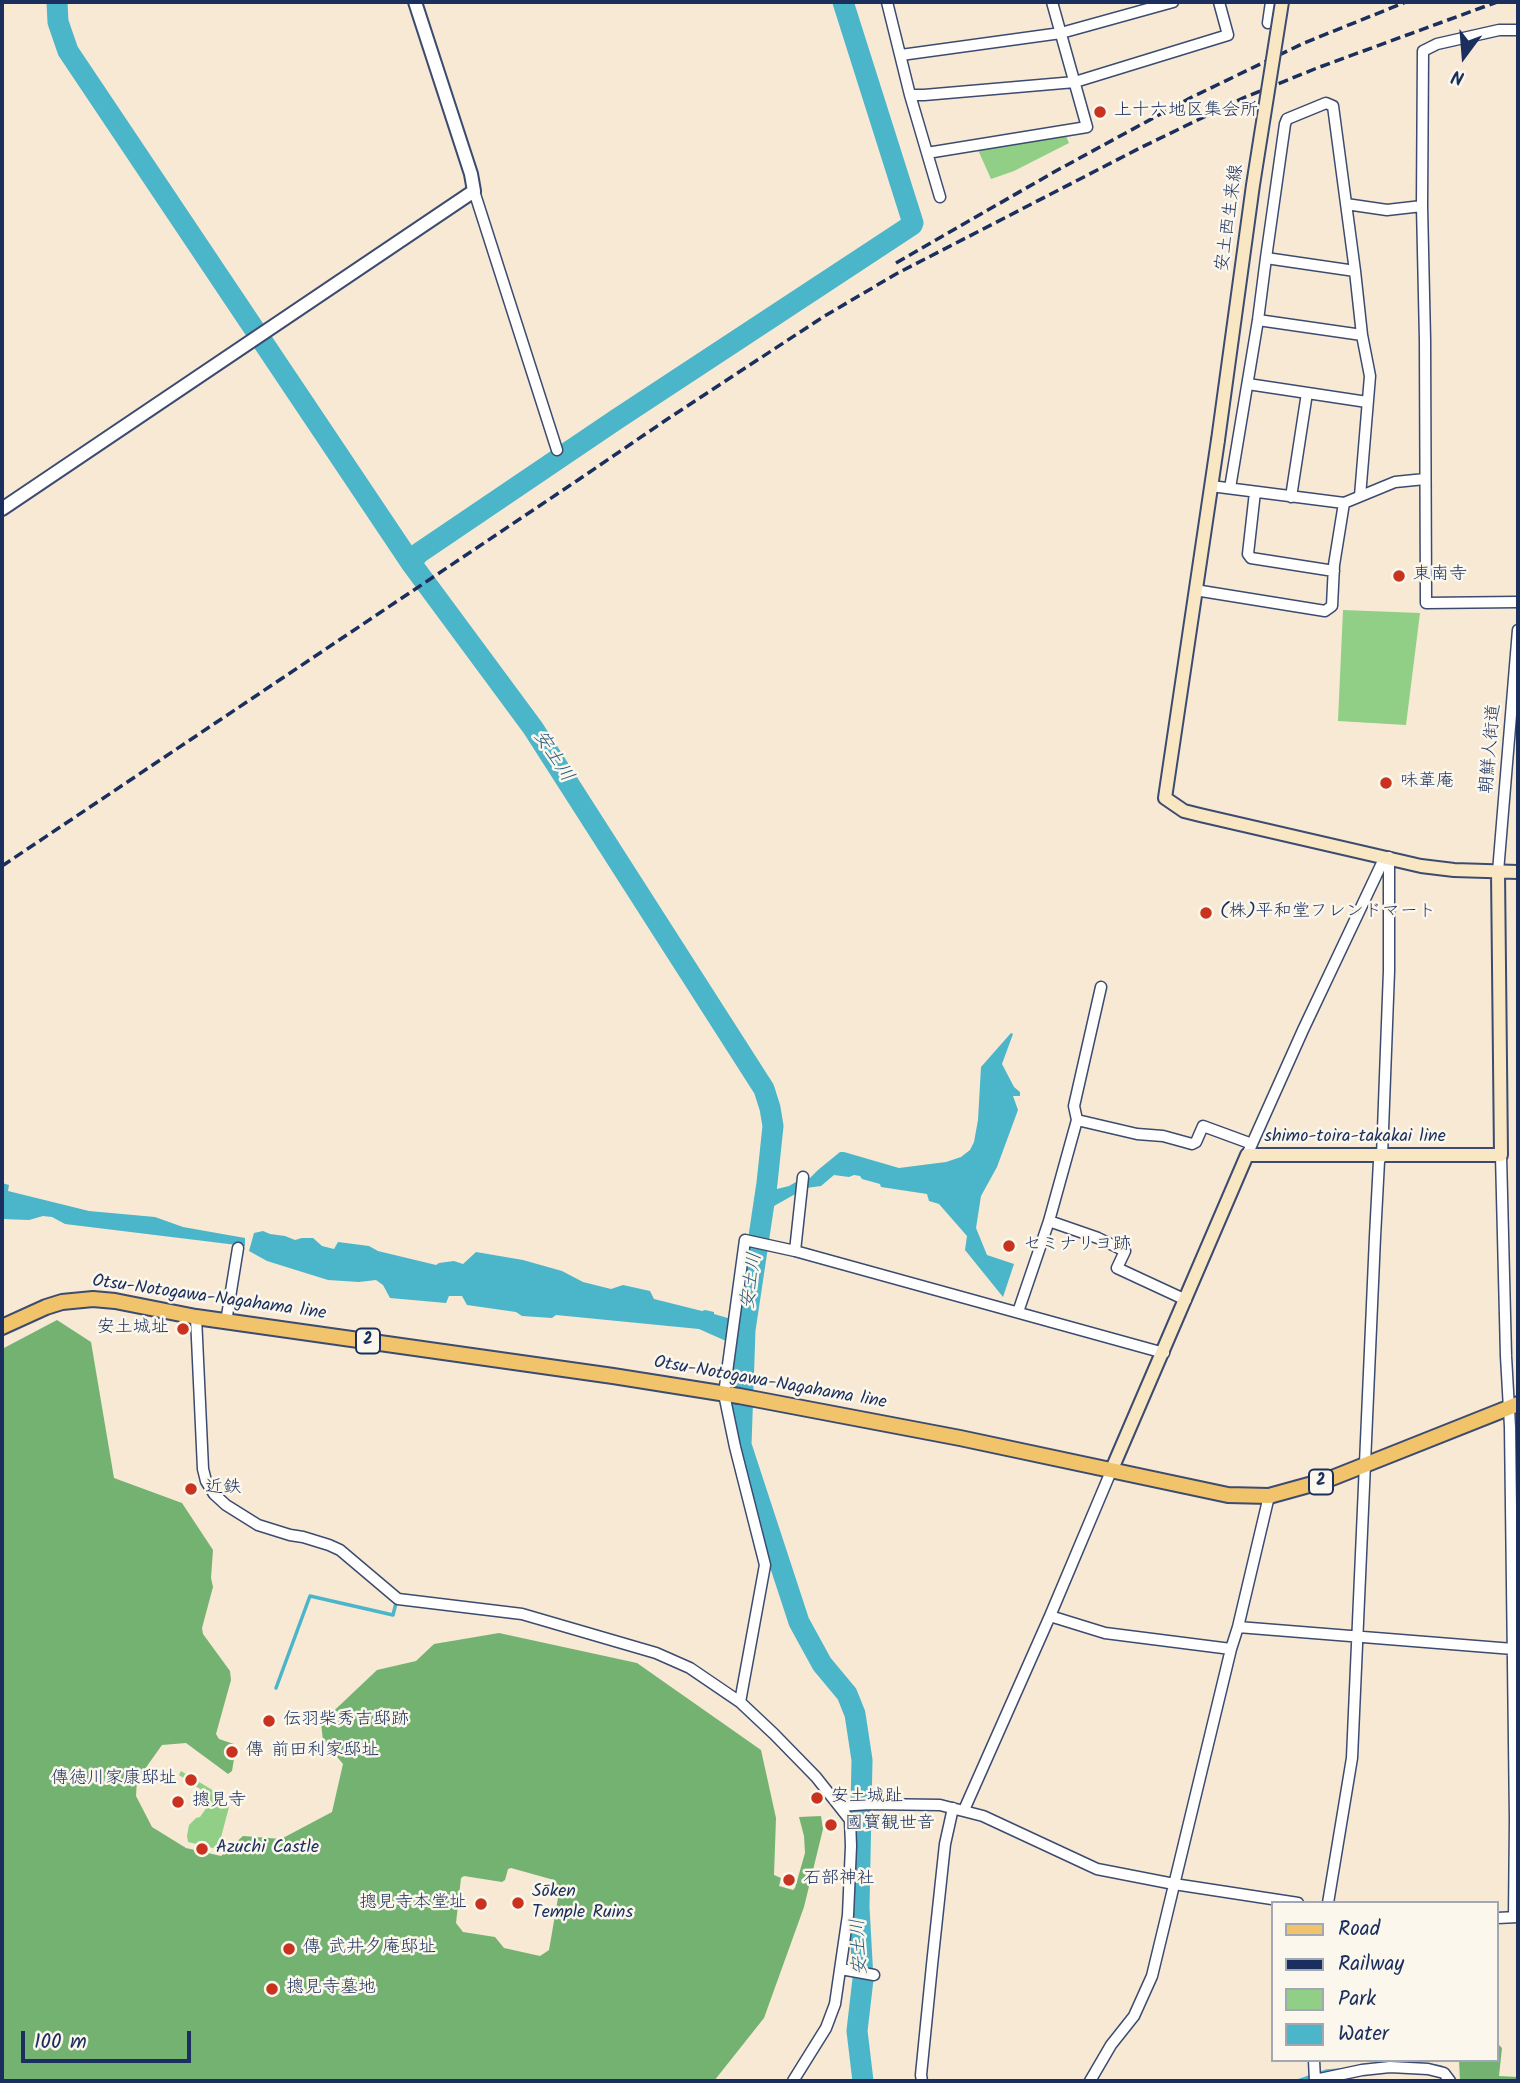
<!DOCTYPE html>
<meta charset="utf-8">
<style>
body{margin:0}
#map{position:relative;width:1520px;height:2083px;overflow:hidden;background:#f7e9d4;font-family:Kalam,sans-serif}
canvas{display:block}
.frame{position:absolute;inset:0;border:4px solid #1b2f5e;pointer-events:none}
.legend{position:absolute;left:1271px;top:1901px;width:228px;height:161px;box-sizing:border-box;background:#fbf7ec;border:2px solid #a1a7b3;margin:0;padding:9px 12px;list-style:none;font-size:21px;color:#1b2f5e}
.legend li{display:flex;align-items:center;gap:14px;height:35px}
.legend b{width:35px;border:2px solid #a1a7b3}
.north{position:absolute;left:1429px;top:21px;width:70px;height:70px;-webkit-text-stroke:5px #fbf7ec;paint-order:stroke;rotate:196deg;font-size:19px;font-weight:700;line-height:28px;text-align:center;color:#1b2f5e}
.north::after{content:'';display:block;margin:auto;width:24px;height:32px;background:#1b2f5e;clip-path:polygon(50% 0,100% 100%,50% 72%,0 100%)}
.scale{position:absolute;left:21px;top:2031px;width:170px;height:32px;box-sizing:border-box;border:4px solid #1b2f5e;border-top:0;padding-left:9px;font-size:21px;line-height:24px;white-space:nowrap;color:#1b2f5e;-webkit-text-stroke:5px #fbf7ec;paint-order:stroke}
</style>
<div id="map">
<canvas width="1520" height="2083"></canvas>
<div class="frame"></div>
<ul class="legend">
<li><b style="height:9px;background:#f1c36a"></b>Road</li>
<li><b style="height:9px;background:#1b2f5e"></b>Railway</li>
<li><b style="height:19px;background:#90cf85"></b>Park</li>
<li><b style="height:19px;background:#4bb5c9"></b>Water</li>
</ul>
<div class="north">N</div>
<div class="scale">100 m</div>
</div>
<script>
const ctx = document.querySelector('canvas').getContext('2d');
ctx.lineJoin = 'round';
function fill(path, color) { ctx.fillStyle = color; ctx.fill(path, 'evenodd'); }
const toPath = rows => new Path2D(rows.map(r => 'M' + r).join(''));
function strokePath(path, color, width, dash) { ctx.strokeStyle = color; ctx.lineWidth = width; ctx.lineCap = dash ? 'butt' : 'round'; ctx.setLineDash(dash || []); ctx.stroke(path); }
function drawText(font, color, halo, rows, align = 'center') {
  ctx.font = font + ' Kalam,"Klee One",sans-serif'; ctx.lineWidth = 5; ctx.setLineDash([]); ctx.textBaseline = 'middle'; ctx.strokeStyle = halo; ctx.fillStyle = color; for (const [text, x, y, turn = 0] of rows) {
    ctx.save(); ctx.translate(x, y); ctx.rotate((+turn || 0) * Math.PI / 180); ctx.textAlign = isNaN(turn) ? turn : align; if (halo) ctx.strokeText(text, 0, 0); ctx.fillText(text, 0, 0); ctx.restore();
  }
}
const green = toPath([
 [1066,136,1069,143,1014,171,991,179,978,150],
 [1343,610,1420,613,1406,725,1338,721],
 [181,1771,214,1791,215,1793,214,1799,225,1802,229,1807,219,1845,213,1848,188,1842,187,1836,189,1825,196,1818,200,1817,207,1807,203,1801,206,1796,206,1793,179,1775]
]);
const forest = toPath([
 [57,1320,91,1342,114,1478,182,1503,213,1550,211,1578,213,1587,202,1628,203,1634,230,1671,231,1680,216,1734,219,1739,234,1744,236,1747,232,1771,228,1774,224,1771,186,1743,162,1745,137,1780,136,1796,152,1827,186,1848,221,1856,243,1836,281,1839,332,1812,343,1764,323,1740,321,1723,377,1670,416,1661,434,1644,499,1633,637,1663,761,1750,776,1818,774,1875,781,1878,779,1886,793,1890,795,1888,805,1853,804,1836,799,1817,821,1816,823,1829,804,1907,764,2018,714,2081,2,2081,2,1349],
 [511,1868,554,1880,559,1892,549,1950,540,1956,504,1948,495,1937,463,1932,456,1923,461,1878,464,1876,502,1882,505,1880,508,1869],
 [1497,2043,1502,2048,1499,2076,1518,2077,1518,2081,1460,2081,1459,2060,1497,2060]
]);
const water = toPath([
 [1011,1033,1013,1034,1002,1064,1014,1087,1020,1092,1020,1096,1013,1096,1018,1110,997,1167,981,1196,976,1228,987,1255,1014,1264,1003,1297,965,1250,967,1236,939,1204,929,1201,927,1194,881,1187,880,1184,862,1179,860,1176,854,1175,849,1177,834,1175,821,1186,806,1188,774,1206,774,1185,777,1189,789,1186,801,1179,810,1178,818,1170,840,1152,844,1152,899,1168,946,1162,961,1157,970,1150,974,1142,978,1120,981,1067],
 [2,1183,9,1185,8,1191,89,1211,155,1217,183,1227,245,1238,245,1246,65,1224,52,1217,43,1216,29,1220,2,1219],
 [263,1231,270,1234,285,1236,295,1240,302,1238,313,1238,322,1246,334,1249,338,1242,369,1246,378,1251,436,1265,439,1263,454,1261,463,1264,476,1252,523,1260,562,1271,583,1282,611,1289,623,1285,650,1291,654,1299,702,1311,705,1310,714,1312,714,1314,738,1321,735,1345,699,1329,556,1315,552,1318,522,1316,516,1312,467,1305,462,1296,449,1296,446,1303,390,1298,383,1285,376,1280,359,1282,328,1280,267,1261,249,1251,254,1233]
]);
const stream = toPath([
 [276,1688,310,1596,393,1615,396,1603],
 [1429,2065,1441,2067,1445,2070],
 [1298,2081,1327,2071,1341,2070]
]);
const river = toPath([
 [57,2,58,22,68,51,411,563,533,728,764,1089,770,1108,773,1126,767,1183,745,1330,741,1445,799,1622,822,1664,847,1694,855,1714,862,1760,859,1907,863,1979,857,2031,863,2081],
 [411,563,419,553,617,419,912,225,913,223,843,2]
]);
const minor = toPath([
 [887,2,910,95,924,95,1075,82,1228,35,1219,2],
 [1268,23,1271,2],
 [1518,30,1499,30,1437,44,1423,51,1422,206,1425,340,1426,603,1518,602],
 [901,55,1061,33,1173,2],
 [910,95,940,197],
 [927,153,1087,127,1052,2],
 [474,191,557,450],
 [1346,204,1387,210,1422,206],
 [1355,271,1362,335,1370,376,1360,496],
 [1258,320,1362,335],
 [1248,384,1367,402],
 [1211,486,1344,503,1395,482,1425,479],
 [1230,488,1258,320,1266,258,1285,124,1287,119,1326,103,1333,106,1355,271,1266,258],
 [1255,492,1248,554,1251,558,1334,571],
 [1291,497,1307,393],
 [1195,590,1325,611,1332,606,1334,565,1344,503],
 [1498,872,1518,630],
 [1077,1120,1137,1134,1163,1136,1192,1144,1196,1142,1203,1126,1252,1144],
 [1247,1155,1303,1030,1382,863,1389,857],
 [1501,1155,1506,1356,1510,1427,1515,1820,1514,1917],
 [1049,1221,1098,1238,1125,1251,1117,1268,1186,1300],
 [795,1251,803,1177],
 [1018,1312,1049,1221,1077,1120,1074,1106,1101,987],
 [196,1317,203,1469,206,1481,214,1494,226,1505,258,1525,290,1535,303,1537,329,1545,340,1550,398,1599,522,1614,656,1653,690,1668,740,1702,774,1734,816,1777,850,1820,851,1846,848,1915,835,2004,826,2028,793,2081],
 [226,1322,238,1248],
 [1050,1616,1105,1633,1231,1649],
 [1238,1627,1269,1496],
 [740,1702,765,1565,735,1447,724,1394,745,1240,795,1251,1164,1353],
 [839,1806,870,1804,940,1805,983,1816,1097,1869,1174,1884,1298,1903],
 [964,1810,1050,1616,1112,1469],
 [1328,1903,1352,1758,1375,1237,1379,1161,1382,1156,1389,971,1389,857],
 [1497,1918,1518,1917],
 [841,1969,874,1975],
 [1314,2060,1315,2081],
 [1315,2080,1362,2070,1390,2067,1428,2069,1444,2073,1450,2081],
 [922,2081,921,2075,932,1965,945,1844,953,1808],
 [1090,2081,1111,2045,1134,2016,1152,1976,1231,1649,1238,1627,1513,1649]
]);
const tertiary = toPath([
 [2,509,474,191,471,174,415,2]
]);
const secondary = toPath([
 [1218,440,1165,798,1184,811,1200,815,1421,866,1454,870,1518,872],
 [1112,1469,1247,1155,1501,1155,1498,872]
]);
const primary = toPath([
 [2,1327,46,1307,62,1302,93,1299,115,1301,196,1317,613,1376,739,1396,960,1438,1228,1495,1269,1496,1327,1480,1518,1404]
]);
const rail = toPath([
 [896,263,1054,172,1190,98,1304,43,1406,2],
 [2,866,578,480,669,418,823,317,896,274,1140,148,1243,98,1317,68,1497,2]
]);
const secondaryBridge = toPath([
 [1218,440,1253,185,1282,2]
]);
const markers = [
 [1100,112,7,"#c8321e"],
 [1399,576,7,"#c8321e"],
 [1386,783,7,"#c8321e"],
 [1206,913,7,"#c8321e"],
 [1009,1246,7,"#c8321e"],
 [183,1329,7,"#c8321e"],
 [191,1489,7,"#c8321e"],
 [269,1721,7,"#c8321e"],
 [232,1752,7,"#c8321e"],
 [191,1780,7,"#c8321e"],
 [817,1798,7,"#c8321e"],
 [178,1802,7,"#c8321e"],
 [831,1825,7,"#c8321e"],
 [202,1849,7,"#c8321e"],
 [789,1880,7,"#c8321e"],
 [518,1903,7,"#c8321e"],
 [481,1904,7,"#c8321e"],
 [289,1949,7,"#c8321e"],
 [272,1989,7,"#c8321e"]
];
const shields = [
 [368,1341,24],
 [1321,1482,24]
];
const shieldNames = [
 ["2",368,1341],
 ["2",1321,1482]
];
const poiNames = [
 ["上十六地区集会所",1114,112],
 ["東南寺",1413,576],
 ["味葦庵",1400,783],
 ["(株)平和堂フレンドマート",1220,913],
 ["セミナリヨ跡",1023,1246],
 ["安土城址",169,1329,"right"],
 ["近鉄",205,1489],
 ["伝羽柴秀吉邸跡",283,1721],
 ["傳 前田利家邸址",246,1752],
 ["傳徳川家康邸址",177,1780,"right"],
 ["安土城趾",831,1798],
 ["摠見寺",192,1802],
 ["國寳観世音",845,1825],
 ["Azuchi Castle",216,1849],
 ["石部神社",803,1880],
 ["Sōken",532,1893],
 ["Temple Ruins",532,1914],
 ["摠見寺本堂址",467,1904,"right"],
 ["傳 武井夕庵邸址",303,1949],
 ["摠見寺墓地",286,1989]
];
const streetNames = [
 ["安土西生来線",1231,218,-82],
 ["朝鮮人街道",1492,749,-85],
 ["shimo-toira-takakai line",1355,1138],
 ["Otsu-Notogawa-Nagahama line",209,1299,8],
 ["Otsu-Notogawa-Nagahama line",770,1384,10]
];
const waterNames = [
 ["安土川",552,757,57],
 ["安土川",753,1281,-82],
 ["安土川",861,1947,-93]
];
fill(green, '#90cf85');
fill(forest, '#74b272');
fill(water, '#4bb5c9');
strokePath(stream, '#4bb5c9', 3.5);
strokePath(river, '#4bb5c9', 21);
strokePath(minor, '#3c4b70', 13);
strokePath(tertiary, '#3c4b70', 16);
strokePath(secondary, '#3c4b70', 16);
strokePath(primary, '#3c4b70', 18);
strokePath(minor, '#fff', 10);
strokePath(tertiary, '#fff', 12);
strokePath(secondary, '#f9e7c3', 12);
strokePath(primary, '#f1c36a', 14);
strokePath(rail, '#1b2f5e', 3.5, [10, 5]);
strokePath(secondaryBridge, '#3c4b70', 16, []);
strokePath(secondaryBridge, '#f9e7c3', 12);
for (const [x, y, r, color] of markers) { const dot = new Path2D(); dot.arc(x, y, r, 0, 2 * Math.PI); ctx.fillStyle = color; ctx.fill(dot); strokePath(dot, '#fbf7ec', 2.5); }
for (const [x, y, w] of shields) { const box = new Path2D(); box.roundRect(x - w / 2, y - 12.5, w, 25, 5); ctx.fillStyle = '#fbf7ec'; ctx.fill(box); strokePath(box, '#1b2f5e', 2); }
drawText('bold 16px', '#1b2f5e', null, shieldNames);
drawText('18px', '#1b2f5e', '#fbf7ec', poiNames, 'left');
drawText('18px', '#1b2f5e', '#fbf7ec', streetNames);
drawText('italic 19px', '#29577e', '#fbf7ec', waterNames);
</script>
